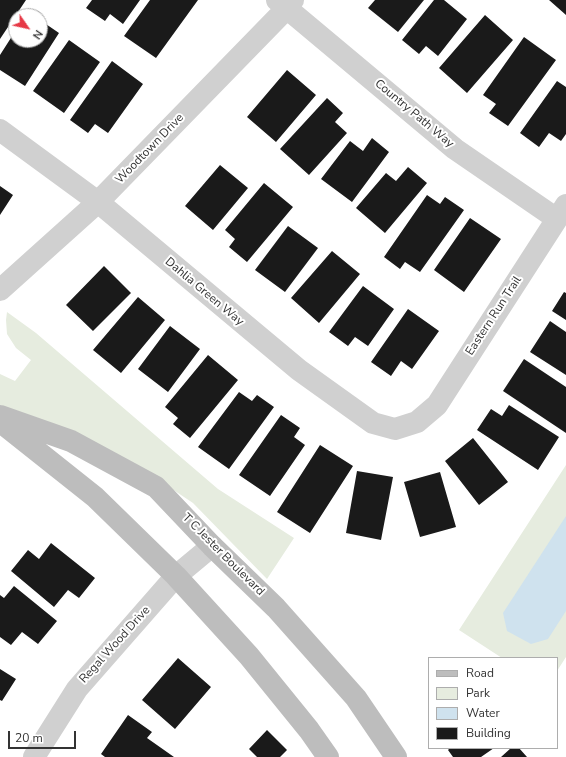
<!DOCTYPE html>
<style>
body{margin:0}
#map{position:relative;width:566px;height:757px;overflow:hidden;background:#fff;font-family:"Nunito Sans",sans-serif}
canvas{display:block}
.legend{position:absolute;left:428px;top:657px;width:130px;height:92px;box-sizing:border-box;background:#fff;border:1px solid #adadad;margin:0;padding:5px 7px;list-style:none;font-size:12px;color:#333}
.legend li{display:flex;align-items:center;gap:8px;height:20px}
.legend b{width:20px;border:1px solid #adadad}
.north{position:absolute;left:8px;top:8px;width:40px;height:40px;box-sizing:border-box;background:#fff;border:1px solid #adadad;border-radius:50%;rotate:124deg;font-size:11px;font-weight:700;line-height:16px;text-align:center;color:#333}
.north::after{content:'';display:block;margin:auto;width:14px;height:18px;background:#e63946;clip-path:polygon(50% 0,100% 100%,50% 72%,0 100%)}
.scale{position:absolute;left:8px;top:731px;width:68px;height:18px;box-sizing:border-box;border:2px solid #333;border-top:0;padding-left:5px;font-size:12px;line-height:14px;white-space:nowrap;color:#333;-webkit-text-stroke:3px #fff;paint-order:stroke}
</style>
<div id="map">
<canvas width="566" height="757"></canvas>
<ul class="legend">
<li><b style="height:5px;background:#bdbdbd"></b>Road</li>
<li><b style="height:11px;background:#e6ecdf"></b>Park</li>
<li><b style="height:11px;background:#cfe2ee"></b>Water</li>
<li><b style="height:11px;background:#1a1a1a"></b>Building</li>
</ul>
<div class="north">N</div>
<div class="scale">20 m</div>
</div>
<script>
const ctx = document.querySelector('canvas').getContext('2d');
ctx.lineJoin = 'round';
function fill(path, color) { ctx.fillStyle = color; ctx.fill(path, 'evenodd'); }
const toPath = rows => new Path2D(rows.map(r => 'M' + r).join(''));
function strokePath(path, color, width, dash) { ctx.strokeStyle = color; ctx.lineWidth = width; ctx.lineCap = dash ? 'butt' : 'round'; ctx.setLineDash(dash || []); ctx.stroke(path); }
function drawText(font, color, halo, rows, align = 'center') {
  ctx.font = font + ' "Nunito Sans",sans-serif'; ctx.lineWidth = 4; ctx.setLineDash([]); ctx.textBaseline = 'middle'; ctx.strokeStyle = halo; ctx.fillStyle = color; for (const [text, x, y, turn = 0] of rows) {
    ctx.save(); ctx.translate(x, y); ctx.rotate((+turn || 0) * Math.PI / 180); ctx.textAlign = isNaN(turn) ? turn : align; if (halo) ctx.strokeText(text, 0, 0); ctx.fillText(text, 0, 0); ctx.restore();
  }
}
const green = toPath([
 [7,312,36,333,218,489,294,538,267,579,193,503,157,479,0,405,0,374,15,381,31,360,16,348,7,334,6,320],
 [566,465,566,657,557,671,557,658,502,658,459,630]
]);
const water = toPath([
 [566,516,566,611,548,639,531,644,507,631,503,613]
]);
const building = toPath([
 [0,0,26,0,0,39],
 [92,0,140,0,123,24,110,14,105,21,86,8],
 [150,0,198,0,156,58,124,36],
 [375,0,424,0,398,32,368,8],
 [434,0,444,0,467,19,438,56,426,46,419,54,402,40],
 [549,0,566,0,566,15],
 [28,12,34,16,25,16],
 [485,15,513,40,467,93,439,68],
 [40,20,59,33,25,86,0,70,0,55,16,30,16,40,40,40],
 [524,37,556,60,508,126,489,113,496,104,483,95],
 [69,40,100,62,64,113,33,91],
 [112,61,143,84,108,133,95,124,88,133,70,120],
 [287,70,316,95,276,142,247,117],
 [557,81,566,87,566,134,561,141,549,133,539,147,520,133],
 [327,98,343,113,335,122,347,133,309,175,280,149],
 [372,138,389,152,352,202,321,179,350,141,363,151],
 [220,165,248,188,213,230,185,206],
 [408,167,427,183,385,233,356,208,386,173,396,181],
 [264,183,293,207,247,262,229,247,235,239,225,230],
 [0,186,13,195,0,215],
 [427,195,440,204,445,197,464,210,420,272,405,262,400,269,384,257],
 [470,218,501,239,464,292,434,270],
 [288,226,318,248,285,292,255,270],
 [332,251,360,274,319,323,291,298],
 [104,266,131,293,93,331,66,305],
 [363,286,394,309,368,346,355,337,348,346,329,332],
 [564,292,566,293,566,320,552,311],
 [138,297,165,320,121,373,93,350],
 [408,309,439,331,412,369,401,361,391,376,371,362],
 [550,321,566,332,566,375,530,352],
 [170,326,200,349,168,392,138,369],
 [208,355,238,380,190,438,173,424,178,418,165,407],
 [524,359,566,387,566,433,503,391],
 [239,392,252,401,257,395,274,407,229,469,198,447],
 [509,405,559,437,538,470,477,430,491,409,502,416],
 [281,415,300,428,294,437,305,445,270,496,239,475],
 [473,438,508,482,479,505,445,461],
 [320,445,353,466,310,533,277,512],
 [357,471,393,477,381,540,346,533],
 [440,472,456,527,420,537,404,482],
 [51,543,95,578,79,598,68,590,54,607,11,571,28,550,39,559],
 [14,586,57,621,38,644,22,632,11,645,0,637,0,595,4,598],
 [178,658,211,687,175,729,142,700],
 [0,669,16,679,2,701,0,700],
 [128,715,152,732,147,738,174,757,105,757,101,754],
 [267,730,287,750,280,757,257,757,249,749],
 [450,748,494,748,481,757,453,757,448,750],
 [511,748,519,748,527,757,501,757]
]);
const street = toPath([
 [277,0,455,149,557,219],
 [0,130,98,202,299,370,373,423,395,429,417,422,437,405,566,205],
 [0,290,98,202,287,8,293,0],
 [34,757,77,689,176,576,212,546]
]);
const secondary = toPath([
 [0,416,71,441,156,487,212,546,276,608,356,698,396,757],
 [2,423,95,497,176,576,249,656,309,730,328,757]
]);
const streetNames = [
 ["Country Path Way",414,114,40],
 ["Woodtown Drive",150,149,-46],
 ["Dahlia Green Way",204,292,40],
 ["Eastern Run Trail",494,316,-57],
 ["T C Jester Boulevard",223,555,45],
 ["Regal Wood Drive",115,645,-48]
];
fill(green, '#e6ecdf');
fill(water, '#cfe2ee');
fill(building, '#1a1a1a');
strokePath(street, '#d0d0d0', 22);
strokePath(secondary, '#bdbdbd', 22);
drawText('12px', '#333', '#fff', streetNames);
</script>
